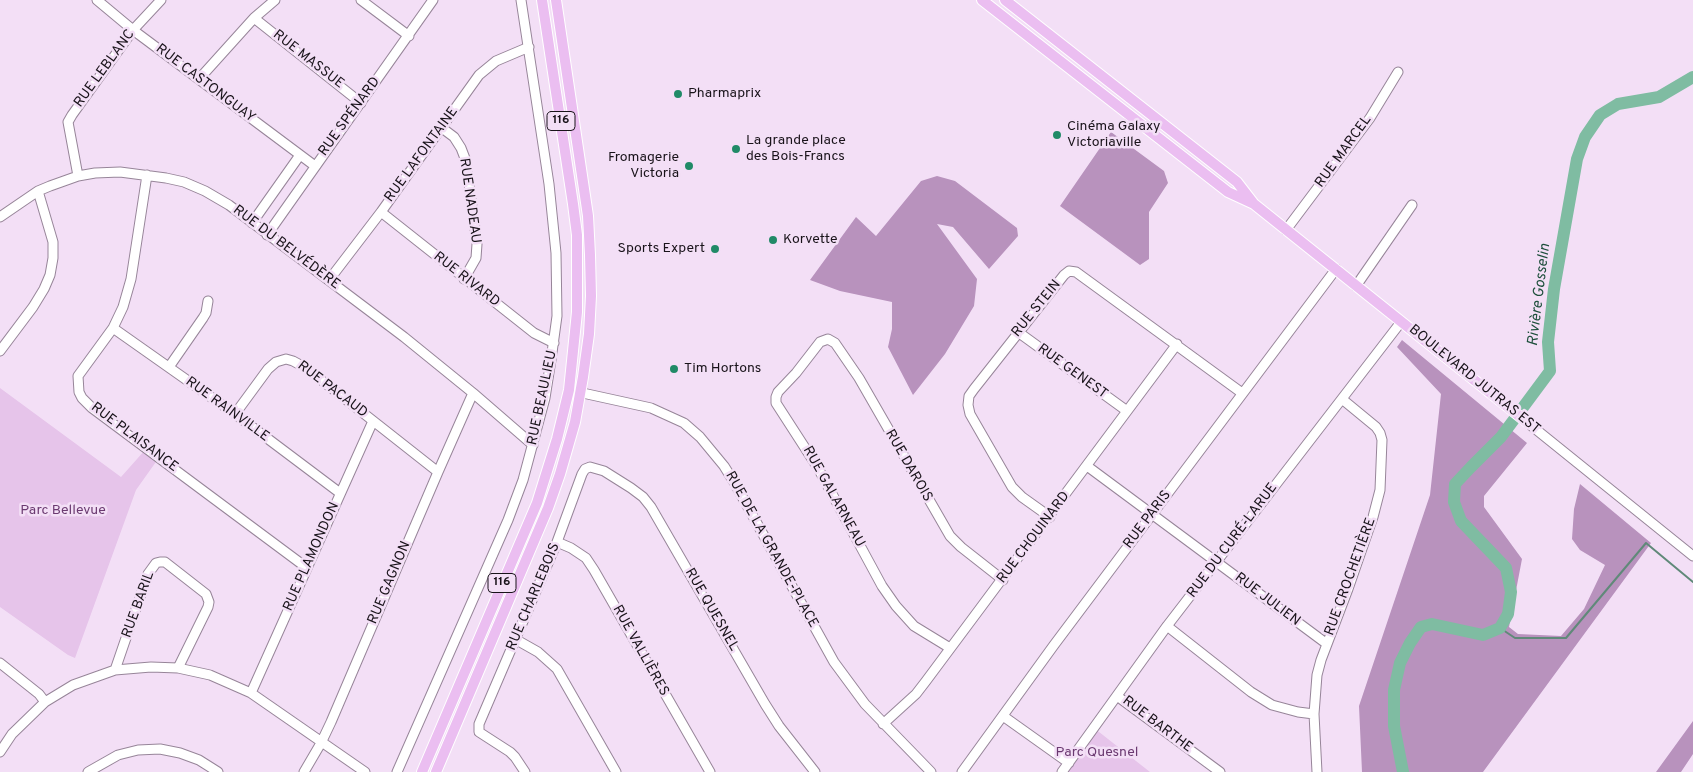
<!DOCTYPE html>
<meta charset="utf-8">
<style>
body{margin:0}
canvas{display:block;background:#f3dff6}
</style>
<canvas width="1693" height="772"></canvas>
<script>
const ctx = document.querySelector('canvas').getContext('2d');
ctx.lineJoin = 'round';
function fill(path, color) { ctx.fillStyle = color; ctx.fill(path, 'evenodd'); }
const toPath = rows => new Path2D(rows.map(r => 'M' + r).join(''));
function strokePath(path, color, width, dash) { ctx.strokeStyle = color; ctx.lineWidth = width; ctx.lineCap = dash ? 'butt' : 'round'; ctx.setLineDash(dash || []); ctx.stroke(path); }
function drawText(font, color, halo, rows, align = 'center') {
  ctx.font = font + ' Overpass,sans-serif'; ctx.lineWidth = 5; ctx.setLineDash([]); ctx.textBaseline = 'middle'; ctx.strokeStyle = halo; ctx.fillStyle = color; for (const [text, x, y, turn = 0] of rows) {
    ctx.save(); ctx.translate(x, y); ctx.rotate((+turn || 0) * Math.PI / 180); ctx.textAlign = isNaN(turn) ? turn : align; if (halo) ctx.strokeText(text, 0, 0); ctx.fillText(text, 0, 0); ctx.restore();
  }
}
const green = toPath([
 [0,388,121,477,145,450,158,459,136,490,75,658,68,655,0,607],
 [1094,728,1150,772,1062,772]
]);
const forest = toPath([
 [1111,132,1164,171,1168,183,1149,212,1149,259,1140,265,1060,206],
 [937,176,955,181,1017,228,1018,236,989,269,953,227,937,224,977,279,974,306,945,354,913,395,888,347,892,329,892,302,840,291,810,280,856,217,876,236,921,181],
 [1402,340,1527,443,1484,496,1484,507,1522,559,1509,627,1518,634,1561,636,1584,609,1605,565,1580,550,1572,539,1574,509,1580,484,1651,543,1483,772,1362,772,1359,706,1430,495,1441,394,1397,347],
 [1693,721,1693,754,1681,772,1656,772]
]);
const stream = toPath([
 [1500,628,1515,638,1566,638,1646,543,1693,582]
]);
const river = toPath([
 [1403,772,1394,726,1394,690,1400,663,1410,643,1421,627,1432,624,1483,635,1500,628,1508,614,1511,592,1506,568,1461,521,1454,502,1455,484,1471,467,1501,437,1550,371,1548,342,1554,289,1577,159,1585,137,1600,115,1618,104,1659,97,1693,77]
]);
const minor = toPath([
 [97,0,133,30,315,166],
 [361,0,409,36],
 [254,18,361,103],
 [199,79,254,18,275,0],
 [442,128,454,137,461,148,466,161,477,244,476,258,464,279],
 [147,175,131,279,123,307,113,328,78,376,79,392,82,398,92,408,307,568],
 [78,176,68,122,72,115,133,30,161,0],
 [381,212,534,333,554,343],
 [0,217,38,191,50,186,78,176,95,173,120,172,166,178,184,182,205,191,229,205,404,337,473,393,533,445],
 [252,223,300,155],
 [1286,230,1370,118,1398,72],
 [267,235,433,0],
 [329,280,381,212,479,75,496,61,529,47],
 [1356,286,1412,205],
 [113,328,235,414,340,493],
 [1018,332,1127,411],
 [0,351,33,307,44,289,50,275,53,258,53,242,38,191],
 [169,367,203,318,206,313,208,301],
 [569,390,651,408,684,423,700,437,724,466,734,482,834,662,865,704,931,772],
 [235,414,268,369,276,362,286,359,293,361,306,368,438,472],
 [1528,423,1693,556],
 [1087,466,1327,644],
 [1050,517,1022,497,1012,487,970,414,968,405,969,396,974,389,1064,275,1069,271,1076,272,1242,393],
 [557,542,571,548,586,558,594,570,710,772],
 [1167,626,1251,692,1272,705,1298,712,1314,714],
 [515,639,538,652,557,669,616,772],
 [950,648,914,626,896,606,882,586,818,468,776,403,776,397,778,392,796,373,820,342,828,339,835,343,859,378,950,536,961,547,1003,580],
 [0,663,39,694,45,702],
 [115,670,148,574,156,563,160,562,165,562,206,594,209,602,208,607,178,668],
 [251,693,373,421],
 [1117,696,1220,772],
 [1003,716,1069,763],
 [883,724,916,694,926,681,1177,344],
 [0,752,12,734,45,702,73,685,115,670,151,667,178,668,210,675,251,693,365,772],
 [88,772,118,755,138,750,160,749,180,753,199,760,218,772],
 [304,772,321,743,331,722,438,472,473,393],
 [397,772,508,520,523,480,545,398,551,360,557,316,556,253,549,184,521,0],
 [525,772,515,757,510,752,479,732,479,724,557,542,582,474,585,469,590,467,604,471,631,488,643,497,651,507,765,704,779,726,815,772],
 [962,772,1054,645,1336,269],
 [1062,772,1167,626,1401,322],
 [1317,772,1314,714,1317,675,1321,660,1348,589,1373,517,1380,490,1382,440,1380,433,1376,427,1342,399]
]);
const major = toPath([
 [982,0,1228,192,1254,204,1528,423],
 [1005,0,1237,182,1254,204],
 [422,772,537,503,557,439,569,390,577,312,577,235,573,204,542,0],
 [436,772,548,508,560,474,575,422,583,377,589,334,591,296,590,255,588,216,556,0]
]);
const markers = [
 [678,94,5,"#208a67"],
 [1057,135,5,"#208a67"],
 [736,149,5,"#208a67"],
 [689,166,5,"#208a67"],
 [773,240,5,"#208a67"],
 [715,249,5,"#208a67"],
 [674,369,5,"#208a67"]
];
const shields = [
 [561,121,28],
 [502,583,28]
];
const shieldNames = [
 ["116",561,121],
 ["116",502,583]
];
const streetNames = [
 ["RUE MASSUE",308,60,38],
 ["RUE LEBLANC",105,69,-54],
 ["RUE CASTONGUAY",205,84,37],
 ["RUE SPÉNARD",350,117,-54],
 ["RUE MARCEL",1344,152,-54],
 ["RUE LAFONTAINE",422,155,-54],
 ["RUE NADEAU",469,201,82],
 ["RUE DU BELVÉDÈRE",286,248,37],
 ["RUE RIVARD",466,280,38],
 ["RUE STEIN",1037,309,-51],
 ["RUE GENEST",1072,372,36],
 ["BOULEVARD JUTRAS EST",1474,380,39],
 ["RUE PACAUD",332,390,37],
 ["RUE BEAULIEU",543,398,-78],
 ["RUE RAINVILLE",227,410,36],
 ["RUE PLAISANCE",134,438,37],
 ["RUE DAROIS",908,466,60],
 ["RUE GALARNEAU",833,497,61],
 ["RUE PARIS",1148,520,-53],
 ["RUE CHOUINARD",1034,538,-53],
 ["RUE DU CURÉ-LARUE",1233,541,-53],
 ["RUE DE LA GRANDE-PLACE",771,550,61],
 ["RUE PLAMONDON",312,557,-66],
 ["RUE CROCHETIÈRE",1351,577,-70],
 ["RUE GAGNON",390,583,-67],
 ["RUE CHARLEBOIS",534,597,-67],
 ["RUE JULIEN",1267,600,37],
 ["RUE BARIL",139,605,-70],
 ["RUE QUESNEL",711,610,60],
 ["RUE VALLIÈRES",640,651,61],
 ["RUE BARTHE",1157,725,37]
];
const poiNames = [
 ["Pharmaprix",688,94],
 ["Cinéma Galaxy",1067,127],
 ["Victoriaville",1067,143],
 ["La grande place",746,141],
 ["des Bois-Francs",746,157],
 ["Fromagerie",679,158,"right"],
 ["Victoria",679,174,"right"],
 ["Korvette",783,240],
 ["Sports Expert",705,249,"right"],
 ["Tim Hortons",684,369]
];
const parkNames = [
 ["Parc Bellevue",63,511],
 ["Parc Quesnel",1097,753]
];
const waterNames = [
 ["Rivière Gosselin",1540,295,-83]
];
fill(green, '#e6c4ea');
fill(forest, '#b892bd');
strokePath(stream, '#608979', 2);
strokePath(river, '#7fbca2', 12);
strokePath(minor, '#978599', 11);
strokePath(major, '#fff', 12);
strokePath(minor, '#fff', 9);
strokePath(major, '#ebbef1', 10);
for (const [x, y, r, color] of markers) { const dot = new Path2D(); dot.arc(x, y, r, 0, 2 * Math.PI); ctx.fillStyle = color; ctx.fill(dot); strokePath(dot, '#f3dff6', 2); }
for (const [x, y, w] of shields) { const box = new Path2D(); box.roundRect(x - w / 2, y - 9.5, w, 19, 4); ctx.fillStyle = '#f3dff6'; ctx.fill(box); strokePath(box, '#19131a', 1); }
drawText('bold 12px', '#19131a', null, shieldNames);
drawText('14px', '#19131a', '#f3dff6', streetNames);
drawText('14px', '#19131a', '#f3dff6', poiNames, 'left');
drawText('14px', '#6b3a71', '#f3dff6', parkNames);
drawText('italic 15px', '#1f503d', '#f3dff6', waterNames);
</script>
